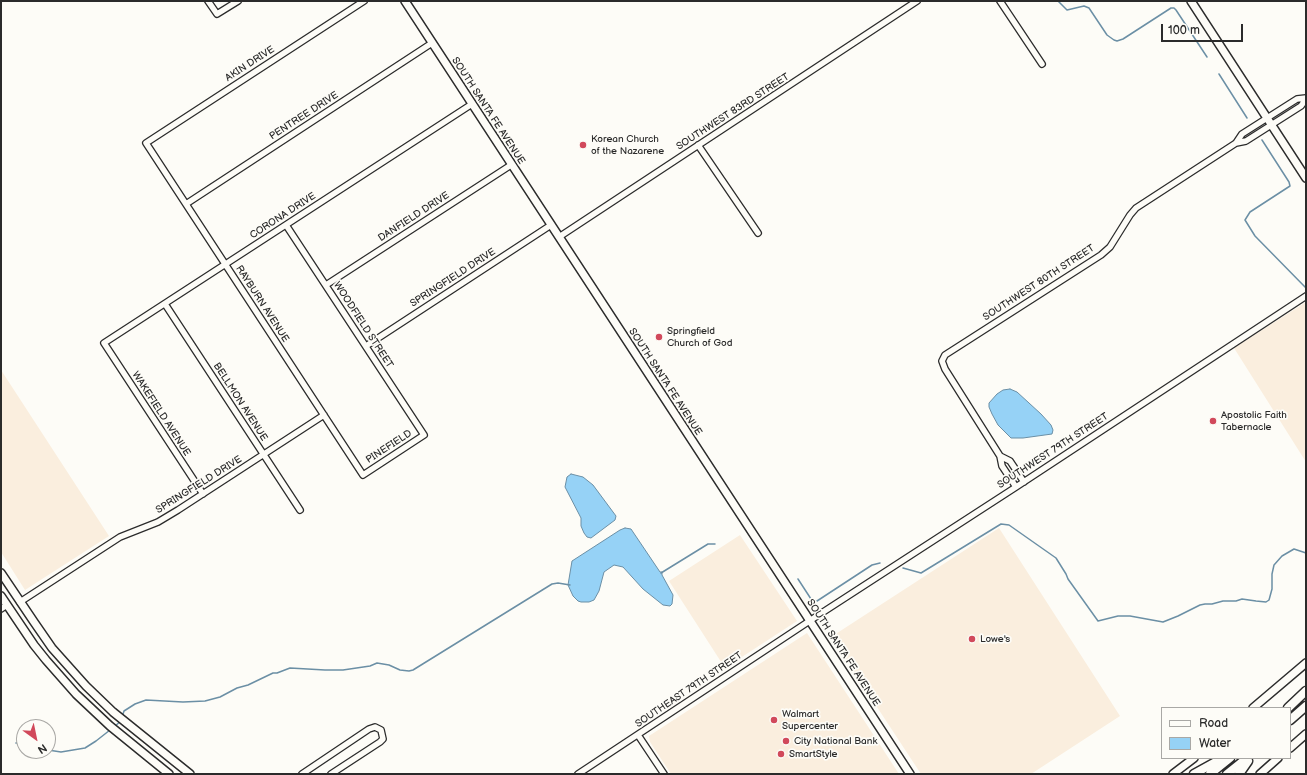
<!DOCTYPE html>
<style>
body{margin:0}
#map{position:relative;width:1307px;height:775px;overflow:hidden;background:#fdfcf7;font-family:"Balsamiq Sans",sans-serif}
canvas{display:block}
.frame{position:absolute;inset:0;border:2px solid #2b2b2b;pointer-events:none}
.legend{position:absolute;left:1161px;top:707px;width:130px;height:52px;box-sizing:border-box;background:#fdfcf7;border:1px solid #a9a8a5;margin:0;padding:5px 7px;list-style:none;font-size:12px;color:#2b2b2b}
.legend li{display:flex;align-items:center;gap:8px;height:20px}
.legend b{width:20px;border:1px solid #a9a8a5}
.north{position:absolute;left:16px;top:719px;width:40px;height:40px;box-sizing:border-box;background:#fdfcf7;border:1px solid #a9a8a5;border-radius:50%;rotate:147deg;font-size:11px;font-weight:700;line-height:16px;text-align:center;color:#2b2b2b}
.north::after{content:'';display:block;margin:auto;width:14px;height:18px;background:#d1495b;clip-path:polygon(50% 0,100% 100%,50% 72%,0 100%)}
.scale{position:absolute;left:1161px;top:24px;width:82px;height:18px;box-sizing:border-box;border:2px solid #2b2b2b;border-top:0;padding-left:5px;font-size:12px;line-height:14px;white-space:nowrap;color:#2b2b2b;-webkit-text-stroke:3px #fdfcf7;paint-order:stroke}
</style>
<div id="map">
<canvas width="1307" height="775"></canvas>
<div class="frame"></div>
<ul class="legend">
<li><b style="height:5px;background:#fdfcf7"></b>Road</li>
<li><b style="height:11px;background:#96d2f6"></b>Water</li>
</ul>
<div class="north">N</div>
<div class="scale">100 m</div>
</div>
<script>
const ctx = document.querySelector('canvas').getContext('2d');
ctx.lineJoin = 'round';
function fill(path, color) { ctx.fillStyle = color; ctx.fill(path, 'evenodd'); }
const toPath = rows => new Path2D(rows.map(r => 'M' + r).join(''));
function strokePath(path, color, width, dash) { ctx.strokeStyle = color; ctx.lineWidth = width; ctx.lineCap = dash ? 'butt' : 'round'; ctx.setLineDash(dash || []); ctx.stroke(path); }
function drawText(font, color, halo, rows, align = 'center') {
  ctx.font = font + ' "Balsamiq Sans",sans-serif'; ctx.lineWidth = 3.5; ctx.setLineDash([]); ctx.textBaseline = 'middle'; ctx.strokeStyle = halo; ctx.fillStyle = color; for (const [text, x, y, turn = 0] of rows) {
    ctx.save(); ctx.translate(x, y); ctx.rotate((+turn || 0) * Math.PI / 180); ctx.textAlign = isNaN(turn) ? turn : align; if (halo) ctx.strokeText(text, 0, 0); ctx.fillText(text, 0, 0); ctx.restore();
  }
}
const built = toPath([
 [1306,302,1306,462,1234,348],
 [1,370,109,536,25,590,1,552],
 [999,528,1120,716,1031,774,921,774,831,637],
 [740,535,797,621,725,668,669,581],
 [807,633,899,774,671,774,650,742,649,736]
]);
const water = toPath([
 [1010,389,1017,392,1041,414,1051,425,1053,430,1052,434,1023,438,1011,438,998,425,992,414,989,407,989,403,997,394,1003,390,1010,389],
 [571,474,583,477,593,485,616,516,615,520,591,538,587,537,584,533,581,526,581,518,565,487,567,477,571,474],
 [625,528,631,529,660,572,662,572,662,575,673,595,672,604,670,606,663,605,643,589,623,567,614,565,604,572,599,591,594,600,589,602,581,602,578,601,573,596,568,585,572,561,620,530,625,528]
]);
const stream = toPath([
 [1058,1,1067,10,1084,6,1089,8,1107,35,1114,40,1117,41,1123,39,1171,8,1174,8,1176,10,1207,57],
 [1219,74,1247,118],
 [1262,140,1289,182,1290,186,1250,212,1245,220,1255,236,1306,288],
 [903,568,921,573,1001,524,1009,525,1056,558,1066,574,1068,579,1098,621,1118,616,1130,616,1163,622,1178,616,1200,605,1205,604,1212,604,1223,601,1236,601,1242,599,1256,601,1266,602,1269,600,1272,589,1272,574,1274,565,1282,556,1294,549,1306,553],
 [661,573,708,544,715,544],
 [798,579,811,599,817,601,872,565,880,563],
 [122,717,124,711,135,704,146,700,183,702,205,701,220,697,237,688,248,685,273,673,277,673,290,668,325,670,343,670,370,666,377,663,389,665,400,670,409,671,413,670,552,584,558,583,570,585],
 [115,726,121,721],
 [16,743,19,742,24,743],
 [48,750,61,752,85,748,96,741,110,730]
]);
const minor = toPath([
 [208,1,217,14,238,1],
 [1000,1,1042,64],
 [1236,143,1246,141,1301,106,1306,99],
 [698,145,758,233],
 [186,204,432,43],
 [286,225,424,435,363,475,146,143,364,1],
 [559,237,917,1],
 [326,285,511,165],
 [165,304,300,510],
 [366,346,551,225],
 [1000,456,1010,461,1024,482],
 [1016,487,1002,466,1000,456,945,369,942,361,945,355,1101,255,1110,247,1130,215,1136,208,1236,143,1242,134,1297,99,1306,98],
 [203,494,104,343,472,104],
 [20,602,120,537,158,522,178,510,324,415],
 [1,609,7,605],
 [638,735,664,774],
 [302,774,369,729,375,727,381,730,383,739,380,742,331,774],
 [578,774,817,616,1016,487,1306,296]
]);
const major = toPath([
 [405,1,910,774],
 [1191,1,1306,178],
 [1,573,34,622,52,648,86,686,113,712,190,774],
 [1,596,34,645,46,660,76,694,110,726,169,774],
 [1253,708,1306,663],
 [1290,748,1306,734],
 [1173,774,1194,758],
 [1260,774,1278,758]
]);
const highway = toPath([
 [1288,708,1306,691],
 [1290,720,1306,706],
 [1194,774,1223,758],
 [1210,774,1230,758],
 [1227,774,1247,758],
 [1239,774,1248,761]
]);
const markers = [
 [583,145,4,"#d1495b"],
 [659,337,4,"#d1495b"],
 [1213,421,4,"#d1495b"],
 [972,639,4,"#d1495b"],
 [774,720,4,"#d1495b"],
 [786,741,4,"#d1495b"],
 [781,754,4,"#d1495b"]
];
const streetNames = [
 ["AKIN DRIVE",250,64,-33],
 ["SOUTH SANTA FE AVENUE",488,111,57],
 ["SOUTHWEST 83RD STREET",733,112,-33],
 ["PENTREE DRIVE",304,116,-33],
 ["CORONA DRIVE",283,216,-33],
 ["DANFIELD DRIVE",414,217,-33],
 ["SPRINGFIELD DRIVE",453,278,-33],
 ["SOUTHWEST 80TH STREET",1039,283,-33],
 ["RAYBURN AVENUE",262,304,57],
 ["WOODFIELD STREET",363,325,57],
 ["SOUTH SANTA FE AVENUE",665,382,57],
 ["BELLMON AVENUE",240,402,57],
 ["WAKEFIELD AVENUE",161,414,57],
 ["PINEFIELD",389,447,-33],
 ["SOUTHWEST 79TH STREET",1053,451,-33],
 ["SPRINGFIELD DRIVE",199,485,-32],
 ["SOUTH SANTA FE AVENUE",843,653,57],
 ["SOUTHEAST 79TH STREET",689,690,-34]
];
const poiNames = [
 ["Korean Church",591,139],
 ["of the Nazarene",591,151],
 ["Springfield",667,331],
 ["Church of God",667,343],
 ["Apostolic Faith",1221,415],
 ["Tabernacle",1221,427],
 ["Lowe's",980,639],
 ["Walmart",782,714],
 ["Supercenter",782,726],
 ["City National Bank",794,741],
 ["SmartStyle",789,754]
];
fill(built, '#faeede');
fill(water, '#96d2f6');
strokePath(water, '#6b8fa5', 1);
strokePath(stream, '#6b8fa5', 1.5);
strokePath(minor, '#2b2b2b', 8);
strokePath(major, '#2b2b2b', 10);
strokePath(highway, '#2b2b2b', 11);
strokePath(minor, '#fdfcf7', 5.5);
strokePath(major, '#fdfcf7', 7);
strokePath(highway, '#fdfcf7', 8);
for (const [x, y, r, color] of markers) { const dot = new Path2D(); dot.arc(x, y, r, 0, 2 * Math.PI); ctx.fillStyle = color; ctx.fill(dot); strokePath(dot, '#fdfcf7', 1.5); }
drawText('10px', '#2b2b2b', '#fdfcf7', streetNames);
drawText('10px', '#2b2b2b', '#fdfcf7', poiNames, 'left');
</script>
